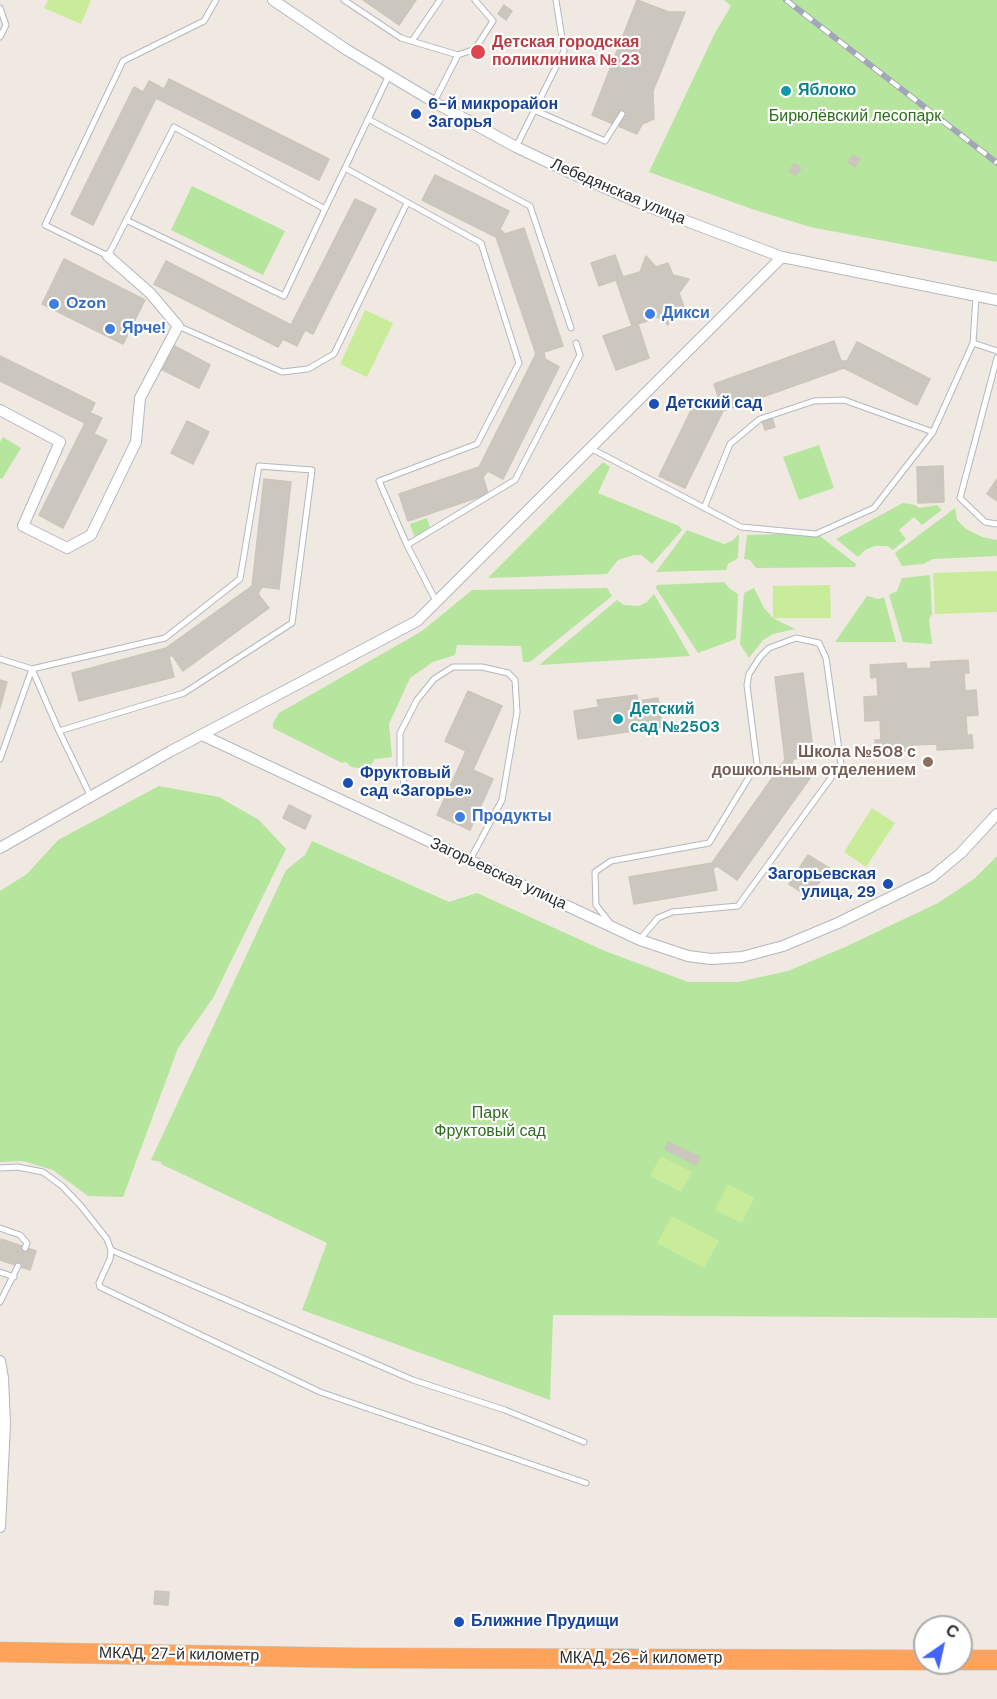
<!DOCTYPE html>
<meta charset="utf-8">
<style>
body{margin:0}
#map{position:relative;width:997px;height:1699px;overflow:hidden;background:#efe9e1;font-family:"DM Sans",sans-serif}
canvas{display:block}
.north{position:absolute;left:913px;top:1615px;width:60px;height:60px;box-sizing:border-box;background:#fff;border:2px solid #ababab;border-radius:50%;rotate:34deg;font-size:16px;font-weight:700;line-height:24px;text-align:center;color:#2e2e2e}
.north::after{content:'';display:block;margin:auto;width:21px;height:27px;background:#4264fb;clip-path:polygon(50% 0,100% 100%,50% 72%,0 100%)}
</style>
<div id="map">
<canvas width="997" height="1699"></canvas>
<div class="north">С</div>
</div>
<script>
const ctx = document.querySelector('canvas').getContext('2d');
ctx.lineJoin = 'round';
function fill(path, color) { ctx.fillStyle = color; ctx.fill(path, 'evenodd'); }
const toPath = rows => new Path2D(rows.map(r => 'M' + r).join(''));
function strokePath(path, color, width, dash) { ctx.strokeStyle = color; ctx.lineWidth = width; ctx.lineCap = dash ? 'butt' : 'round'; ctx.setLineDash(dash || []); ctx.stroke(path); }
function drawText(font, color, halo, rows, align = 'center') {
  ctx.font = font + ' "DM Sans",sans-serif'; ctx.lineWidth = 4.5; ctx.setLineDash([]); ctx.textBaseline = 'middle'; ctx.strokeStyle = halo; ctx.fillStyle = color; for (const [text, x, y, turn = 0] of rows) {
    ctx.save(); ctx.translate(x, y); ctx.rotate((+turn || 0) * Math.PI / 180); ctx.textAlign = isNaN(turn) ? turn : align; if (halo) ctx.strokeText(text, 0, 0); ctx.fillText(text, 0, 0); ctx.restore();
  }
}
const green = toPath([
 [724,0,997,0,997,262,810,227,752,209,649,172,715,33,731,6],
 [192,186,285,231,263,275,171,230],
 [3,437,21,448,2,479,0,478,0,442],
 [819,445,834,488,799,500,783,457],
 [603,462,610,467,598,493,679,526,682,530,652,564,641,555,634,555,618,560,607,574,488,578],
 [903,503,915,505,919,508,937,505,942,510,922,525,914,517,899,530,906,539,893,550,887,546,875,546,865,550,858,557,836,539],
 [955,508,957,520,966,529,982,537,997,540,997,556,933,559,923,564,902,566,895,553],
 [427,518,431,531,414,536,410,524],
 [687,530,724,544,732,541,739,534,738,558,728,564,726,570,656,572],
 [816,533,856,564,855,567,756,568,750,560,744,559,747,535],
 [930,575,932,614,929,619,932,644,903,642,889,595,897,591,902,578],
 [724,582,730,589,738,594,736,639,698,653,656,588,657,585],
 [607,588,612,596,530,662,523,662,521,646,457,645,455,655,433,662,410,678,389,724,392,757,375,759,370,766,364,769,351,767,346,762,342,763,273,728,273,723,279,713,422,631,472,590],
 [754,588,764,608,773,618,795,629,773,634,763,640,749,658,740,644,744,593],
 [654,594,690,656,539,665,617,600,624,605,639,606,647,602],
 [867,596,878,599,884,597,896,642,835,642],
 [159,786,219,797,259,820,286,849,213,998,178,1048,123,1197,88,1196,53,1170,23,1161,0,1162,0,891,27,874,58,840],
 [312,841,449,902,477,893,605,951,688,982,738,982,788,971,845,947,938,903,974,879,997,856,997,1318,553,1315,550,1400,302,1310,327,1243,161,1164,161,1162,151,1160,286,870,305,855]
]);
const pitch = toPath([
 [48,0,91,0,81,24,44,8],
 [365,310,393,323,367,377,340,364],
 [997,571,997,612,935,614,933,573],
 [830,585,831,618,773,618,773,586],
 [872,808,895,823,866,867,844,852],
 [661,1156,692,1172,681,1192,650,1176],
 [728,1184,754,1198,742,1223,715,1210],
 [672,1216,719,1241,704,1268,657,1243]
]);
const building = toPath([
 [363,0,416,0,399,25,363,0],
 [637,0,669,12,685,12,653,91,654,119,642,124,637,134,592,115,637,0],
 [504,5,512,11,506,20,498,14,504,5],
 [169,79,329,159,319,180,156,98,93,225,71,214,134,87,143,92,149,81,164,89,169,79],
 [853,155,860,159,855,167,848,162,853,155],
 [794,164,801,168,796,175,789,171,794,164],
 [435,175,509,211,500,229,505,234,524,228,563,346,544,352,545,359,559,367,503,479,488,471,483,477,488,494,408,521,399,494,479,467,536,354,496,237,422,200,435,175],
 [355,199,376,209,313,334,305,330,297,346,283,339,278,347,154,284,166,261,291,325,355,199],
 [615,255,623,277,640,272,646,256,656,267,668,263,673,275,689,279,679,293,684,307,673,311,668,325,658,317,638,324,649,358,616,370,603,336,632,326,616,280,599,286,591,263,615,255],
 [64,259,145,300,123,344,42,304,64,259],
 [834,341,841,361,847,361,857,342,930,379,917,405,844,368,723,411,685,488,659,476,697,398,716,407,720,402,714,384,834,341],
 [171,344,210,365,199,388,159,368,171,344],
 [0,356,95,403,90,413,102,418,94,434,107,440,63,528,39,515,85,423,0,381,0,356],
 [772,418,775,427,765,430,762,421,772,418],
 [187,421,209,432,193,464,171,453,187,421],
 [943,466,944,502,918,503,917,467,943,466],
 [264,479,291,482,279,589,262,587,258,594,269,608,183,671,172,655,169,657,174,677,79,701,72,673,166,648,252,586,264,479],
 [997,479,997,501,987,494,997,479],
 [968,660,969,673,964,673,965,691,976,690,978,715,966,716,967,735,972,735,973,748,937,750,937,744,912,745,912,751,876,753,875,740,881,740,880,720,865,721,864,697,878,696,877,677,871,678,870,665,906,663,907,669,931,668,931,662,968,660],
 [803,673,814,757,793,759,792,765,810,778,737,880,717,866,713,868,717,890,634,904,629,877,712,863,785,760,775,677,803,673],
 [0,680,7,682,0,708,0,680],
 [468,691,502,706,473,770,493,779,470,830,437,815,466,751,445,741,468,691],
 [637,695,638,701,658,698,662,727,578,739,574,711,599,707,597,700,637,695],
 [289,805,311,816,305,829,283,818,289,805],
 [808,855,829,868,809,897,789,884,808,855],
 [668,1142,700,1157,696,1165,665,1149,668,1142],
 [1,1239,36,1251,30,1270,0,1260,1,1239],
 [155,1591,169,1592,168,1605,154,1604,155,1591]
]);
const lane = toPath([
 [216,0,204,21,123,61,45,225,108,256,174,127,325,209,345,168],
 [344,0,401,38,458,55,475,49,493,21,475,0],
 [0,8,6,25,0,37],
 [412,41,440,0],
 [389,75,345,168,481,243,519,363,477,444,379,481,407,545,436,601],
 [434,102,458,55],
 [534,110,605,141,622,114],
 [368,119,530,206,571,328],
 [516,147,564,51,556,0],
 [126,220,284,296,325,209],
 [178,326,282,372,308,369,334,354,407,203],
 [973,343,997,351],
 [997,358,960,498,985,522,997,524],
 [590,448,741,527,816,534,874,508,933,432,973,343,976,297],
 [704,508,730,444,760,419,814,401,844,400,933,432],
 [407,545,515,480,580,355,576,343],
 [0,659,32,669,59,731,90,795],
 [0,759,32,669,165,638,240,579,259,466,312,470,292,623,184,693,59,731],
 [412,792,405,786,400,769,400,733,417,700,434,679,453,667,482,667,508,673,515,680,517,712,502,800,470,860],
 [610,923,596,905,595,872,611,861,709,843,757,764,747,685,749,674,760,657,769,648,796,638,819,643,826,658,841,764,738,906,672,912,658,918,640,939],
 [0,1168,17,1167,43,1172,62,1186,81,1206,107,1239,111,1250,110,1259,99,1283,100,1287,320,1392,586,1483],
 [0,1228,20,1235,27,1243,25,1248],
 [111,1250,413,1380,505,1410,584,1442],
 [0,1272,14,1277],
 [0,1302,18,1266]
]);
const street = toPath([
 [273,0,347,50,434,102,516,147,571,173,649,207,782,257,997,300],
 [0,410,60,442,23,526,67,548,91,535,136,442,140,398,178,326,150,293,108,256],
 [202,735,640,940,688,956,711,959,742,957,783,946,838,923,932,877,961,853,997,814],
 [0,848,171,751,417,621,782,257],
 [0,1361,3,1378,5,1424,0,1527]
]);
const highway = toPath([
 [0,1652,358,1658,925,1660],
 [961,1660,997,1660]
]);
const rail = toPath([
 [786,0,997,163]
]);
const markers = [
 [478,52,8,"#e0444e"],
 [786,91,6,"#0f9aa8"],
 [416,114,6,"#1a4fb4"],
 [54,304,6,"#3f7fe0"],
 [650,314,6,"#3f7fe0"],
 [110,329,6,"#3f7fe0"],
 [654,404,6,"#1a4fb4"],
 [618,719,6,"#0f9aa8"],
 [928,762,6,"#8d6e63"],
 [348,783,6,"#1a4fb4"],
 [460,817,6,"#3f7fe0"],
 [888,884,6,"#1a4fb4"],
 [459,1622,6,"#1a4fb4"]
];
const healthNames = [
 ["Детская городская",492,43],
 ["поликлиника № 23",492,61]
];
const cultureNames = [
 ["Яблоко",798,91],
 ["Детский",630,710],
 ["сад №2503",630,728]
];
const transitNames = [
 ["6-й микрорайон",428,105],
 ["Загорья",428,123],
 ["Детский сад",666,404],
 ["Фруктовый",360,774],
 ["сад «Загорье»",360,792],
 ["Загорьевская",876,875,"right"],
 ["улица, 29",876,893,"right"],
 ["Ближние Прудищи",471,1622]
];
const parkNames = [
 ["Бирюлёвский лесопарк",855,117],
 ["Парк",490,1114],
 ["Фруктовый сад",490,1132]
];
const streetNames = [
 ["Лебедянская улица",618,192,23],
 ["Загорьевская улица",498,874,25],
 ["МКАД, 27-й километр",179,1655,1],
 ["МКАД, 26-й километр",641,1659]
];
const shopNames = [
 ["Ozon",66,304],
 ["Дикси",662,314],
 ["Ярче!",122,329],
 ["Продукты",472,817]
];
const educationNames = [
 ["Школа №508 с",916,753],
 ["дошкольным отделением",916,771]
];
fill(green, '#b6e59e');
fill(pitch, '#c9ec9a');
fill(building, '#cbc7bf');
strokePath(building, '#cbc5ba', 1.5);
strokePath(lane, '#b4b7c1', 7);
strokePath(street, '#b4b7c1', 12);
strokePath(highway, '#c9c9c9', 21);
strokePath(lane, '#fff', 5);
strokePath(street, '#fff', 10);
strokePath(highway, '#ffa35c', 20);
strokePath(rail, '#a3a6b8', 6);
strokePath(rail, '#fff', 4, [11]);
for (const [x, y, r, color] of markers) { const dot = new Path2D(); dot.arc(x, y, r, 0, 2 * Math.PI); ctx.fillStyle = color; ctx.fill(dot); strokePath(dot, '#fff', 2); }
drawText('bold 16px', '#be3a42', '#fff', healthNames, 'left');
drawText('bold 16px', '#0d838f', '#fff', cultureNames, 'left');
drawText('bold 16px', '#164399', '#fff', transitNames, 'left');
drawText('16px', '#2c6e1b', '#fff', parkNames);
drawText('16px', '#2e2e2e', '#fff', streetNames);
drawText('bold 16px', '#366cbe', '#fff', shopNames, 'left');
drawText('bold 16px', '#785e54', '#fff', educationNames, 'right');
</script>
